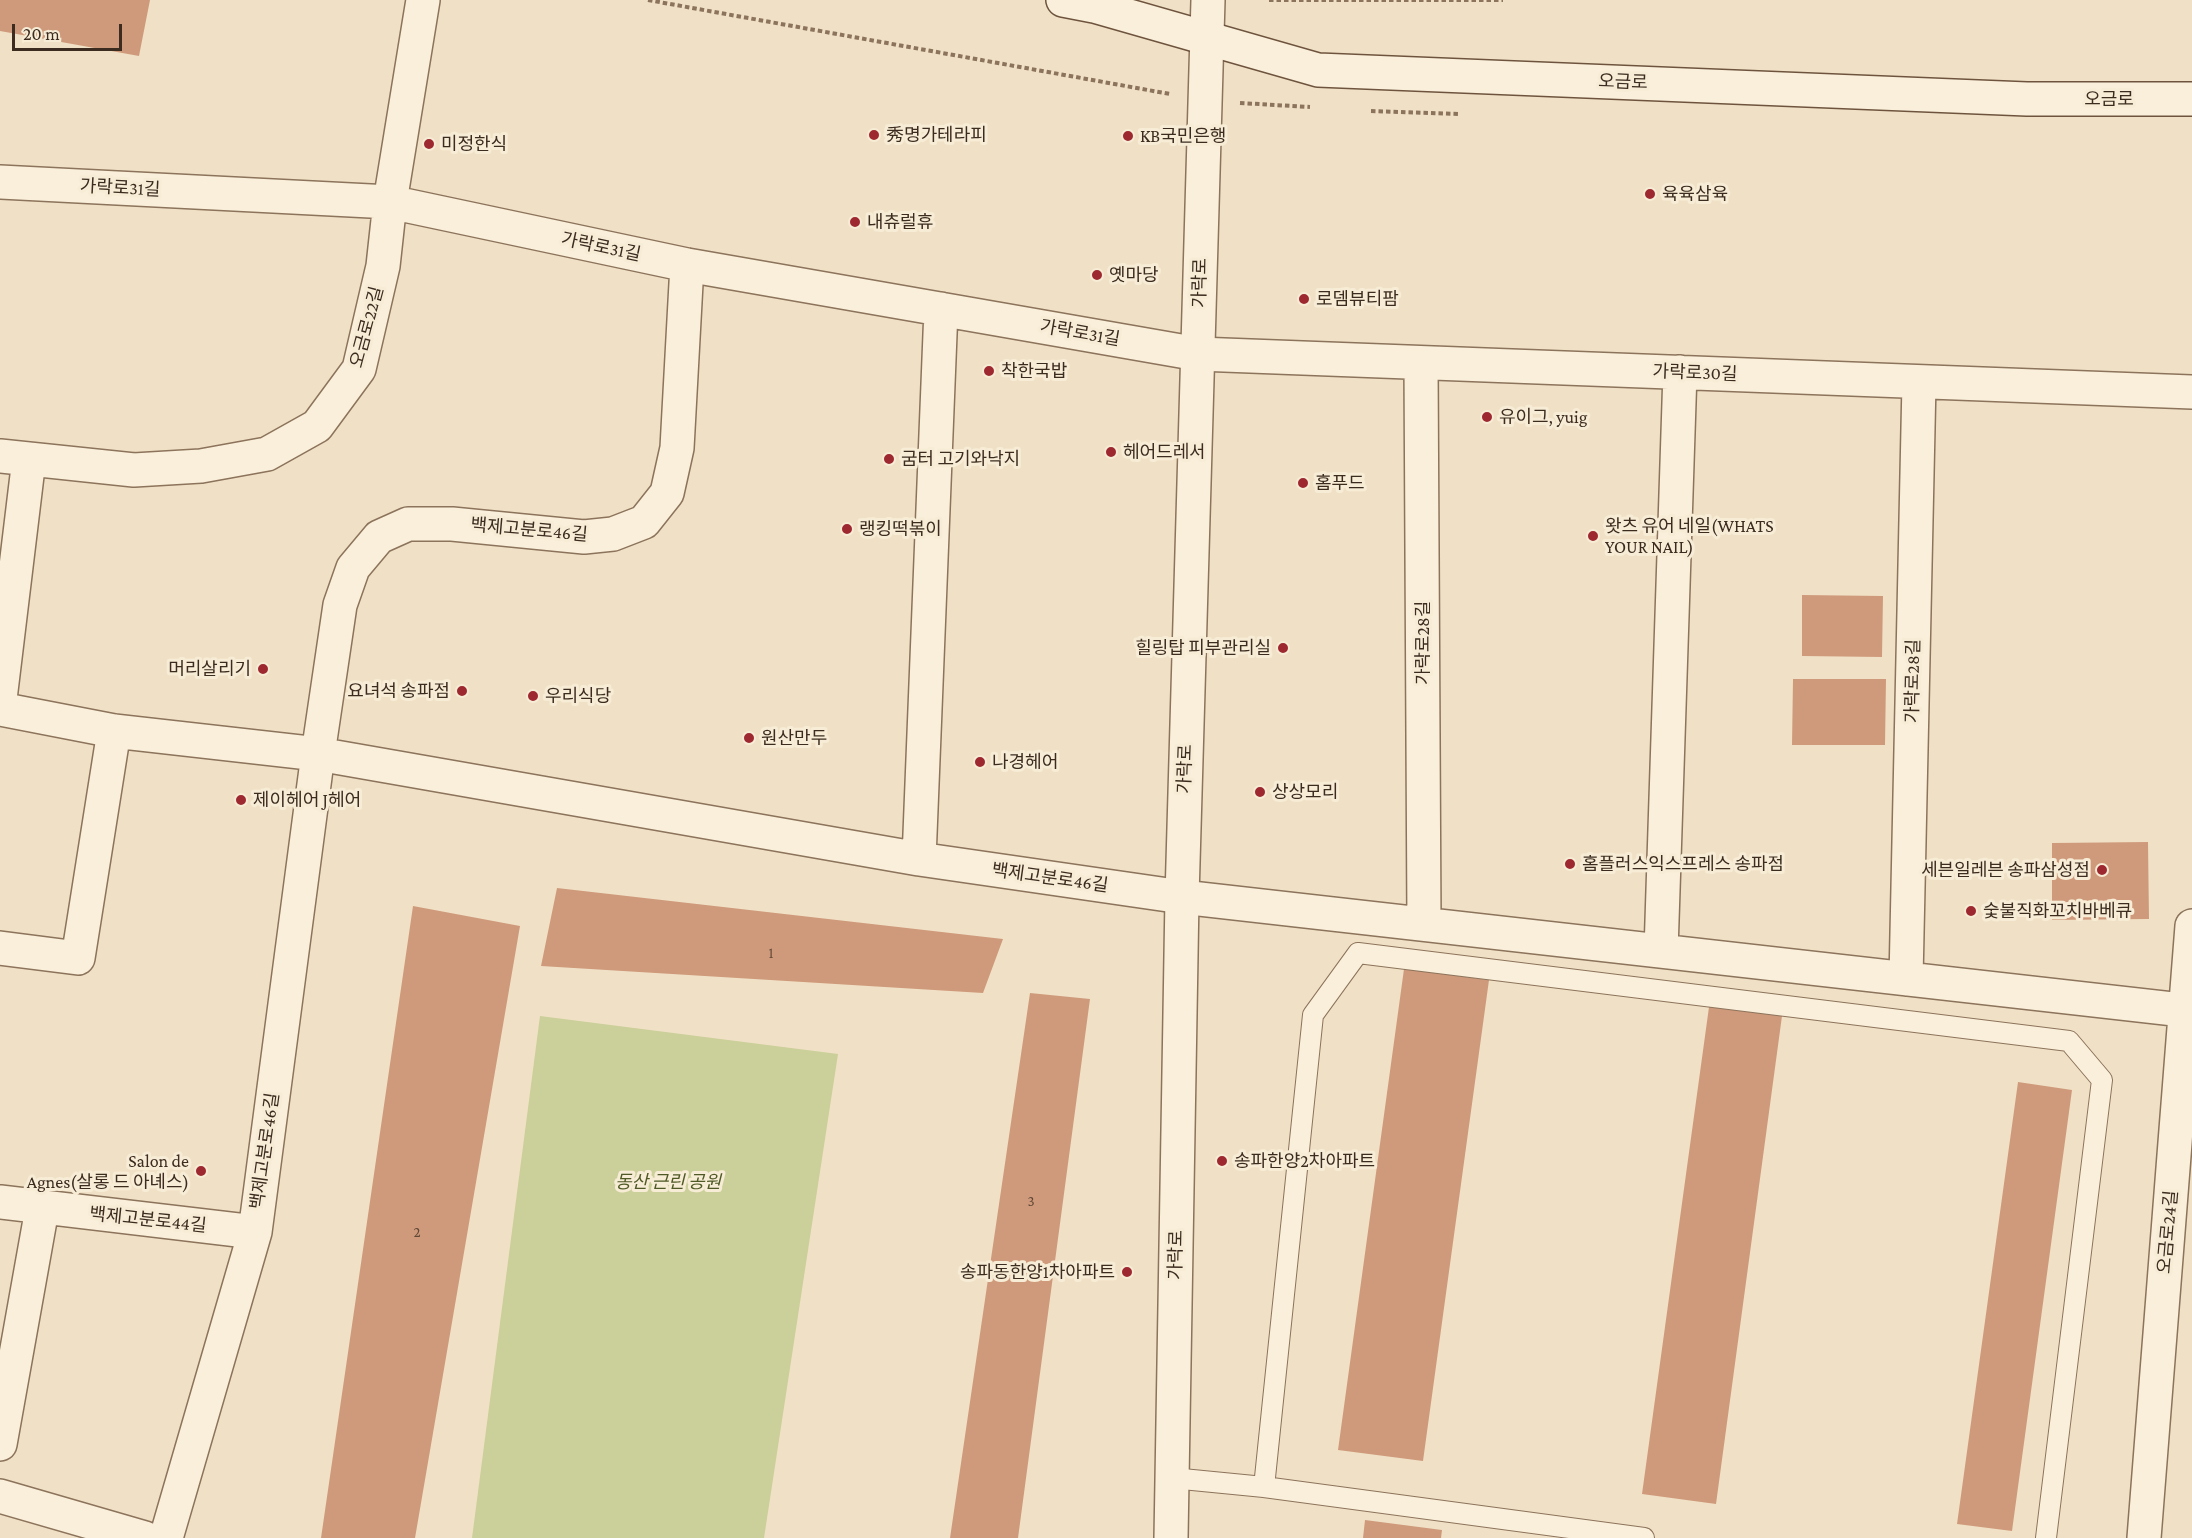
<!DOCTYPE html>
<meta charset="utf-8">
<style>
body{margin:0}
#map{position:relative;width:2192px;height:1538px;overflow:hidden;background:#f0e1c6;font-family:"Crimson Pro",serif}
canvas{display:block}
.scale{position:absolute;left:12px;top:24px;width:110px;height:27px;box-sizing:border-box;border:3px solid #3c2c1f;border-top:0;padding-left:8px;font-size:18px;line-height:21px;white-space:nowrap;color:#3c2c1f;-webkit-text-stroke:4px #f7ecd6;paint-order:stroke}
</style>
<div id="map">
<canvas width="2192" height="1538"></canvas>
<div class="scale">20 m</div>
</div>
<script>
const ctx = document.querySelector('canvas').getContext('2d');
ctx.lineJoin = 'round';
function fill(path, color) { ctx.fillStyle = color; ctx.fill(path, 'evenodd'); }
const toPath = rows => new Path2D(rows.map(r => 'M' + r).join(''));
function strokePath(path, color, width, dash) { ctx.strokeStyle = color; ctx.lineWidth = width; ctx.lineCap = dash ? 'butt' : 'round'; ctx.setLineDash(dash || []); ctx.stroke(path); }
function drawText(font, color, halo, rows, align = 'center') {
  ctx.font = font + ' "Crimson Pro","Noto Sans KR",serif'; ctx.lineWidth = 6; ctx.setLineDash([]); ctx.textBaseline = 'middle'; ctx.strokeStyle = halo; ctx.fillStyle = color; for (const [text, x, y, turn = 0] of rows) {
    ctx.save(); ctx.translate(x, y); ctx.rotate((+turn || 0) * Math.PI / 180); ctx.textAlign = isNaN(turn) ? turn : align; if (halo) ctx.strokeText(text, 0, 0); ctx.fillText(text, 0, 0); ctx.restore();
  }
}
const green = toPath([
 [540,1016,838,1054,764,1538,472,1538]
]);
const building = toPath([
 [0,0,150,0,139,56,0,31],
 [1802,595,1883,596,1882,657,1802,656],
 [1793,679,1886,679,1885,745,1792,745],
 [2148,842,2149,919,2052,920,2052,843],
 [557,888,1003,939,983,993,541,966],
 [413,906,520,926,415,1538,321,1538],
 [1404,969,1489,980,1423,1461,1338,1450],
 [1030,993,1090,999,1018,1538,950,1538],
 [1709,1007,1782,1016,1716,1504,1642,1494],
 [2018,1082,2072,1090,2012,1531,1957,1524],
 [1365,1520,1442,1530,1441,1538,1363,1538]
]);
const path = toPath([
 [648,0,1170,94],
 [1269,0,1503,0],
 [1240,103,1310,107],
 [1371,111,1460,114]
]);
const service = toPath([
 [1172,1478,1264,1487,1644,1538],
 [1264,1487,1313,1015,1358,953,2069,1041,2102,1080,2046,1538]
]);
const minor = toPath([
 [0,182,390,202,687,265,1198,354,2192,392],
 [1421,363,1424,924],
 [0,456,134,470,201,466,267,454,317,426,359,369,383,266,390,202,423,0],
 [0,699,29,459],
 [0,709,114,731,318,754,919,859,1182,897,2192,1011],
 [919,859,941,309],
 [0,948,78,958,114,731],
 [1661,951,1680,372],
 [1906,979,1919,382],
 [0,1202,255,1232],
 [0,1444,42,1209],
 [0,1496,145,1538],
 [166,1538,255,1232,318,754,340,605,353,568,379,537,408,524,452,524,584,537,613,534,644,522,667,493,677,448,687,265],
 [2144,1538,2192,926]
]);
const tertiary = toPath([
 [1171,1538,1182,897,1208,0]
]);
const secondary = toPath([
 [1063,0,1094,6,1318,70,2027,99,2192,99]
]);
const markers = [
 [874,135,6,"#9e282f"],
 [1128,136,6,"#9e282f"],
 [429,144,6,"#9e282f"],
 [1650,194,6,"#9e282f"],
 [855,222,6,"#9e282f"],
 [1097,275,6,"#9e282f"],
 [1304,299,6,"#9e282f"],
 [989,371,6,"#9e282f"],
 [1487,417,6,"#9e282f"],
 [1111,452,6,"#9e282f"],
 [889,459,6,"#9e282f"],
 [1303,483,6,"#9e282f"],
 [847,529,6,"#9e282f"],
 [1593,536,6,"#9e282f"],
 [1283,648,6,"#9e282f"],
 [263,669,6,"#9e282f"],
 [462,691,6,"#9e282f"],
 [533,696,6,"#9e282f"],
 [749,738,6,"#9e282f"],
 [980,762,6,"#9e282f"],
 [1260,792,6,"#9e282f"],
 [241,800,6,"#9e282f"],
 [1570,864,6,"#9e282f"],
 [2102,870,6,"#9e282f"],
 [1971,911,6,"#9e282f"],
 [1222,1161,6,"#9e282f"],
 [201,1171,6,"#9e282f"],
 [1127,1272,6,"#9e282f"]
];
const numberNames = [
 ["1",771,953],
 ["3",1031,1201],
 ["2",417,1232]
];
const streetNames = [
 ["오금로",1623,82,2],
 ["오금로",2109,99],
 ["가락로31길",120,188,3],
 ["가락로31길",601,247,12],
 ["가락로",1200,283,-89],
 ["오금로22길",367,327,-75],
 ["가락로31길",1080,333,10],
 ["가락로30길",1695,373,2],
 ["백제고분로46길",529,530,5],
 ["가락로28길",1423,643,-90],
 ["가락로28길",1913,681,-89],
 ["가락로",1185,769,-88],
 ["백제고분로46길",1050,878,8],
 ["백제고분로46길",265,1151,-82],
 ["백제고분로44길",148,1220,6],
 ["오금로24길",2168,1232,-85],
 ["가락로",1176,1255,-89]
];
const poiNames = [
 ["秀명가테라피",886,135],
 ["KB국민은행",1140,136],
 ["미정한식",441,144],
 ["육육삼육",1662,194],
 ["내츄럴휴",867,222],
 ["옛마당",1109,275],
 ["로뎀뷰티팜",1316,299],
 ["착한국밥",1001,371],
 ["유이그, yuig",1499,417],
 ["헤어드레서",1123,452],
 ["굼터 고기와낙지",901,459],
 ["홈푸드",1315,483],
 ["왓츠 유어 네일(WHATS",1605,526],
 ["YOUR NAIL)",1605,547],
 ["랭킹떡볶이",859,529],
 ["힐링탑 피부관리실",1271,648,"right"],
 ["머리살리기",251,669,"right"],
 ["요녀석 송파점",450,691,"right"],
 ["우리식당",545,696],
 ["원산만두",761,738],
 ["나경헤어",992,762],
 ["상상모리",1272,792],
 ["제이헤어 J헤어",253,800],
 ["홈플러스익스프레스 송파점",1582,864],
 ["세븐일레븐 송파삼성점",2090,870,"right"],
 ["숯불직화꼬치바베큐",1983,911],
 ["Salon de",189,1161,"right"],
 ["Agnes(살롱 드 아녜스)",189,1182,"right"],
 ["송파한양2차아파트",1234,1161],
 ["송파동한양1차아파트",1115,1272,"right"]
];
const parkNames = [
 ["동산 근린 공원",668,1182]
];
fill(green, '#cbcf99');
fill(building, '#cf9a7b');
strokePath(service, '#8c735b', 22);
strokePath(minor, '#8c735b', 36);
strokePath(tertiary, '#8c735b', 36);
strokePath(secondary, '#6e543e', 36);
strokePath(path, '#8c735b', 4, [4.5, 3]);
strokePath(service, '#faefda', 20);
strokePath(minor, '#faefda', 33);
strokePath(tertiary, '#faefda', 33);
strokePath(secondary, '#faefda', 33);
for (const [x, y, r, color] of markers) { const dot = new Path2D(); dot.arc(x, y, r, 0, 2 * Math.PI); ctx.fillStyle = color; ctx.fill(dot); strokePath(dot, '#f7ecd6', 2); }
drawText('15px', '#614836', null, numberNames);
drawText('18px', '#3c2c1f', '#f7ecd6', streetNames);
drawText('18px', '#3c2c1f', '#f7ecd6', poiNames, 'left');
drawText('italic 18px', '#4e5925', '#f7ecd6', parkNames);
</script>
